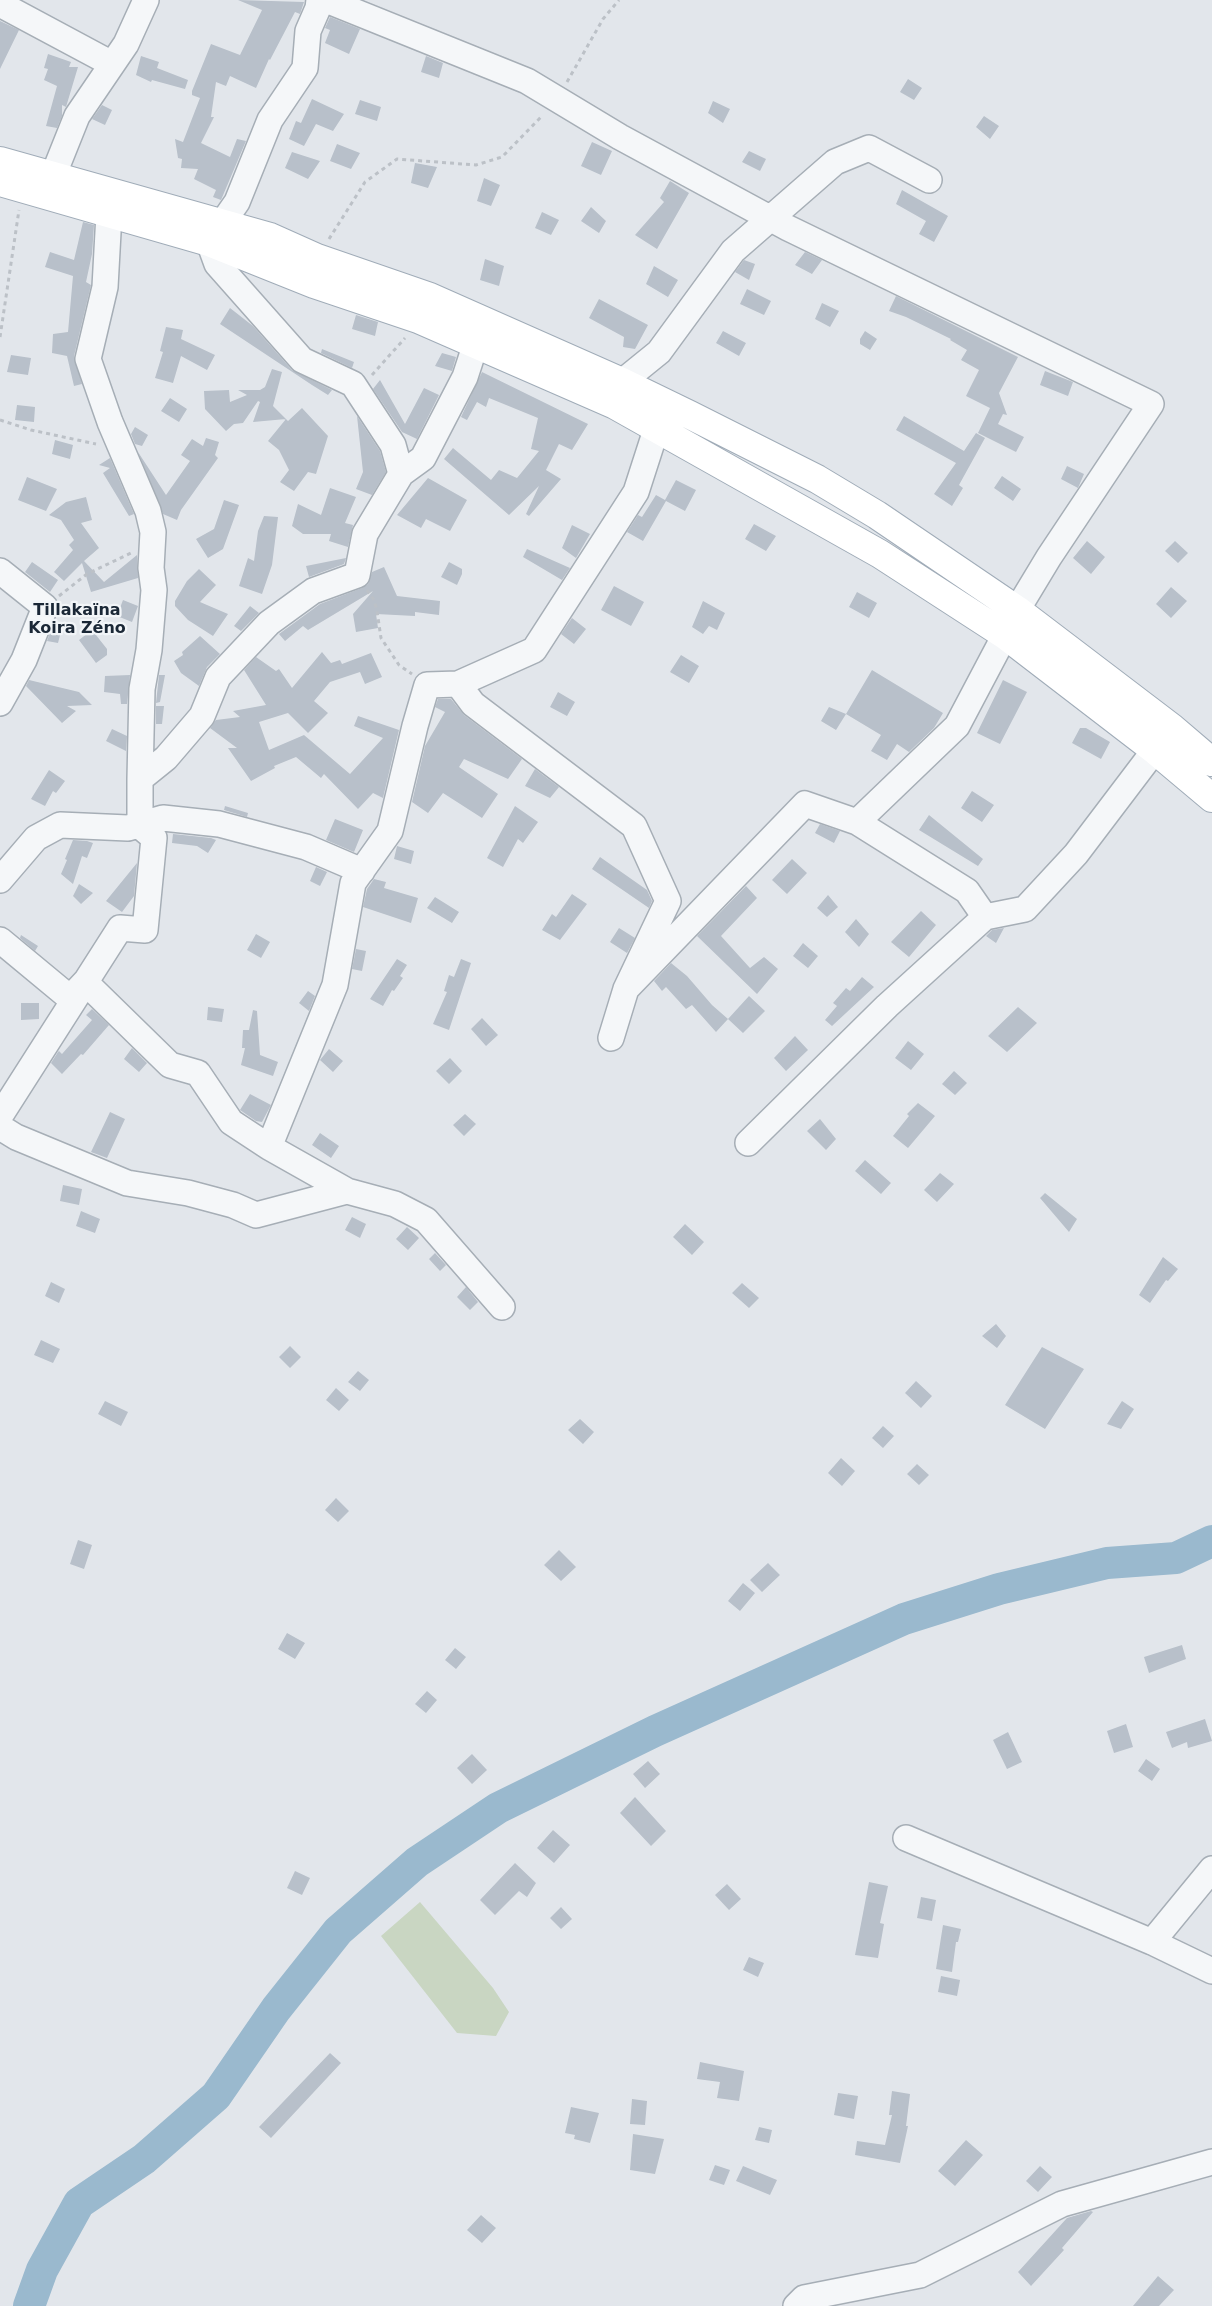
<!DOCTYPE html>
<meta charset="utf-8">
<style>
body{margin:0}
canvas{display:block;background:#e2e6eb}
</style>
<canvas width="1212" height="2306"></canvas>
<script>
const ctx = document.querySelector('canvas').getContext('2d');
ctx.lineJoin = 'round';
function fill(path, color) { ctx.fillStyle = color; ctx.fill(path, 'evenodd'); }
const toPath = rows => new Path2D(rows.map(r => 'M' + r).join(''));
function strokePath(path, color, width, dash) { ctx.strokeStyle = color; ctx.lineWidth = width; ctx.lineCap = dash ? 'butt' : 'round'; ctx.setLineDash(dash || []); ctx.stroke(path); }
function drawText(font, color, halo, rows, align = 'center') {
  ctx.font = font + ' "DejaVu Sans",sans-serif'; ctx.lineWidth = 4.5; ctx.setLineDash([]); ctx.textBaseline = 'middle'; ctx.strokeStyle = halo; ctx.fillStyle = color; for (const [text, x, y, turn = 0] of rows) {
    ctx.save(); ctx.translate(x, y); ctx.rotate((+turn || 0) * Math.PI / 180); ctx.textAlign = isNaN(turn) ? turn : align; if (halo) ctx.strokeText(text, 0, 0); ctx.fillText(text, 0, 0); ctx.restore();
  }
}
const green = toPath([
 [420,1902,493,1988,509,2012,496,2036,457,2033,381,1936]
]);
const river = toPath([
 [29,2306,42,2270,79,2203,144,2159,216,2096,276,2009,338,1931,417,1862,498,1808,655,1731,904,1619,999,1589,1107,1563,1176,1558,1212,1541]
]);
const building = toPath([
 [238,0,304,2,300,14,295,12,270,60,269,59,256,88,230,76,226,86,216,82,211,117,214,117,201,143,230,157,237,139,246,141,221,200,213,197,216,190,194,179,198,169,181,168,182,159,178,158,175,139,183,142,200,98,192,95,192,91,211,44,240,55,262,10],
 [330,17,360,29,349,54,325,43,330,30,325,28],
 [0,21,19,30,0,69],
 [48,54,71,62,69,67,78,67,66,107,62,105,62,116,57,128,46,126,57,86,44,80,48,69,44,68],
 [141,56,159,62,157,68,188,80,185,89,152,80,151,82,136,75],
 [426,56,443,63,439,78,421,72],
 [908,79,922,88,914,100,900,92],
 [312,99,344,114,333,131,316,124,304,146,289,139,296,121,301,123],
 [360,100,381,107,377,121,355,114],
 [713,101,730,109,723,123,708,113],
 [102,105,112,110,105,125,92,119],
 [984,116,999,126,990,139,976,127],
 [592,142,612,151,601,175,581,166],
 [337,144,360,153,351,169,330,161],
 [749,151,766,159,760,171,742,162],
 [292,152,320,161,308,179,285,168],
 [415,163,437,167,428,188,411,183],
 [484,178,500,185,491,206,477,201],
 [670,181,689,193,657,249,635,235,664,202,660,198],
 [902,190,948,216,934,242,919,234,926,221,896,204],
 [591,207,606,221,599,233,581,221],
 [542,212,559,220,551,235,535,228],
 [83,222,94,225,92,254,86,282,91,285,74,356,82,384,74,386,67,356,52,353,53,334,68,332,73,276,45,267,50,252,74,260],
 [805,252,822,260,812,274,795,265],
 [485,259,504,266,499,286,480,280],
 [744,260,755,264,749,280,735,272],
 [654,266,678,280,668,297,646,284],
 [747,289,771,301,764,315,740,304],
 [896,296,1018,357,999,393,1007,415,1003,414,998,424,1024,437,1016,452,978,433,990,408,966,396,979,370,961,360,967,350,950,340,951,339,906,317,889,311],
 [599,299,648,325,635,349,623,347,624,337,589,318],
 [822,303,839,311,830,327,815,319],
 [230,308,253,326,292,370,332,390,328,395,312,385,220,324],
 [356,315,378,322,375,336,352,329],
 [166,327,183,330,181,339,215,355,207,370,181,356,173,383,155,378,163,352,160,351],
 [723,331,746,343,739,356,716,343],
 [865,331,877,339,870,350,860,344,860,339],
 [322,349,354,362,352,368,321,353],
 [442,353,456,357,452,371,435,366],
 [11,355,31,358,28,375,7,372],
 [272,369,282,372,273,406,288,421,302,408,328,436,316,474,308,472,294,491,280,482,289,470,279,450,268,441,286,419,253,422,260,402,258,401,243,423,234,424,226,431,205,409,204,391,229,390,230,402,247,395,238,390,260,390,265,387],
 [1045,371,1073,382,1068,396,1040,385],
 [482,372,588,424,572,450,559,444,546,470,561,479,529,516,526,514,539,486,509,515,444,459,453,448,491,480,499,470,517,478,539,451,531,449,538,418,489,398,486,407,477,402,467,420,461,417],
 [380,380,405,424,424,388,439,395,417,439,402,432,373,389],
 [170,398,187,409,179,422,161,411],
 [17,405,35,407,34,422,15,420],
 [357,416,380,451,386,472,372,495,356,489,363,472],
 [904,416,964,451,976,433,985,438,959,485,963,488,952,506,934,494,956,463,896,430],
 [135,427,148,435,142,446,135,444,131,434],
 [206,438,219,442,215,455,218,458,181,510,177,520,163,514,138,452,166,495,190,461,181,455,192,439,203,446],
 [55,440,73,445,70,459,52,454],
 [110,458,134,514,129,516,103,473,110,468,99,465],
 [1067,466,1084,474,1078,488,1061,479],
 [1002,476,1021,489,1013,501,994,488],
 [27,477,57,489,46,511,18,500],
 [428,478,467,500,450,531,426,519,421,528,397,515],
 [676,480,696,490,685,511,666,501,643,541,627,532,638,515,642,517,656,495,665,500],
 [330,488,356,497,345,523,353,525,348,547,329,541,331,534,303,534,292,526,298,504,321,515],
 [86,497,92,520,81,523,99,548,84,561,104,582,137,555,138,578,91,592,82,563,64,581,54,572,73,550,69,545,74,540,61,520,49,515,66,502],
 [224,500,239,505,223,549,208,558,196,539,214,529],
 [264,516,278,517,272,565,262,594,239,586,248,558,254,561,258,531],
 [754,524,776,536,766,551,745,539],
 [572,525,590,534,576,558,562,548],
 [1087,541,1105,557,1091,574,1073,558],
 [1175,541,1188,553,1178,563,1165,551],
 [527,549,570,568,562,580,523,557],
 [346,558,344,564,309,577,306,566],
 [32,562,58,580,50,592,25,572],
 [449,562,462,569,462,574,457,585,441,577],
 [384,567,397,596,440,601,439,615,415,612,415,616,376,614,378,628,356,632,353,614,373,591,308,630,303,626,285,641,279,634,320,604,362,588,368,584,372,572],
 [199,569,216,585,200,602,228,614,213,636,188,620,175,606,175,601,187,581],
 [614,586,644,602,631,626,601,610],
 [1171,587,1187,601,1171,618,1156,604],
 [857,592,877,603,869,618,849,607],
 [123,600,138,606,132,622,117,616],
 [703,601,725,613,717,630,709,626,703,634,692,627],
 [250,606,259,613,241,631,234,626],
 [572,618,586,629,574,644,561,634],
 [52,628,61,631,58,643,47,641],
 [92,630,107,649,107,655,96,663,79,640],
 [200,636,220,654,207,667,199,686,181,673,174,661,183,655,182,652],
 [322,652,331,663,340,660,342,664,371,653,382,677,365,684,360,672,330,682,314,701,328,713,308,733,288,713,259,722,269,750,304,735,350,774,383,738,354,726,358,716,399,730,383,798,373,793,358,809,324,774,321,778,296,757,274,766,275,768,251,781,228,748,237,748,210,728,216,720,240,717,233,711,266,705,244,670,256,657,276,671,279,669,292,688],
 [681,655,699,666,689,683,670,672],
 [872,670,943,713,934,728,909,752,897,744,887,760,871,751,881,735,846,714],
 [130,675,127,704,121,704,120,694,104,692,105,676],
 [159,675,165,675,160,702,156,703],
 [29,680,79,692,92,705,67,706,76,711,62,723,26,686],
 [1003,680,1027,692,1000,744,977,733],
 [558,692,575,702,567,716,550,707],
 [438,699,451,699,464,715,522,759,508,779,464,759,459,767,498,794,482,818,443,793,428,813,412,802,425,746,445,712,435,707],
 [156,706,164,706,162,724,156,724],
 [829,707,846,714,836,730,821,721],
 [1080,728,1086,728,1110,742,1101,759,1072,743],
 [112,729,127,736,126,751,106,741],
 [535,769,559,787,550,798,525,786],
 [49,770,65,781,56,793,53,791,45,806,31,799],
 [972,791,994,805,982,822,961,808],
 [225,806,248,813,247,817,224,810],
 [515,806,538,822,523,843,518,839,503,867,487,858],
 [929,815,983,859,978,866,919,830],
 [335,819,363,830,354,852,326,840],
 [820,824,840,831,834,843,815,833],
 [173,834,211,838,216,840,208,853,197,846,172,843],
 [73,840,87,841,93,843,87,858,82,856,73,884,61,874,67,860,65,859],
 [397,846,414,851,411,864,394,859],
 [600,857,647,890,652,901,649,908,592,869],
 [792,859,807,873,787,894,772,880],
 [137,863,134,896,122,912,106,901],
 [316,867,327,872,320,886,310,881],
 [374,879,386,882,384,888,418,898,411,923,363,907,367,889],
 [79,884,93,893,81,904,73,896],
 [746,886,757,898,721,936,750,968,764,957,778,969,757,994,697,936],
 [572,894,587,904,560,940,542,930,552,914,556,917],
 [828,895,838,907,827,917,817,908],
 [435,897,459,912,452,923,427,908],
 [921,911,936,925,909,957,891,942],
 [856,919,869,934,859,947,845,932],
 [619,928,635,938,627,953,610,942],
 [1004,928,996,943,986,936,992,930],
 [256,934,270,942,261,958,247,950],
 [21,935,38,946,35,951,20,938],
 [803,943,818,956,808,968,793,956],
 [356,949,366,951,362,971,352,969],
 [397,959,407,965,400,976,403,978,394,991,392,990,383,1006,370,999],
 [461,959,471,963,449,1030,433,1024,447,992,444,991,449,975,454,977],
 [671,963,687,976,712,1005,728,1019,716,1032,692,1005,686,1009,666,987,662,991,654,981],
 [862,977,874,987,832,1026,825,1020,837,1006,833,1003,846,988,850,991],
 [308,991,315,996,309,1011,299,1003],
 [749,996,765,1011,743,1033,728,1019],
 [21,1003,39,1003,39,1019,21,1020],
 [208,1007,224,1009,222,1022,207,1020],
 [1018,1007,1037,1023,1007,1052,988,1036],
 [92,1009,109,1025,83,1055,81,1054,62,1074,51,1063,58,1052,59,1051,62,1054,92,1020,86,1015],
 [253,1010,257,1011,260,1055,278,1062,273,1076,241,1065,245,1048,242,1048,243,1030,249,1030],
 [482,1018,498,1035,486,1046,471,1029],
 [795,1036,808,1050,786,1071,774,1058],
 [908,1041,924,1054,911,1070,895,1058],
 [132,1048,147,1063,139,1072,124,1059],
 [329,1049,343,1061,333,1072,320,1060],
 [450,1058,462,1071,449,1084,436,1071],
 [954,1071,967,1083,955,1095,942,1084],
 [250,1094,271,1105,262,1122,256,1121,240,1110],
 [918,1103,935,1116,908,1148,893,1136,909,1116,907,1114],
 [110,1112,125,1119,107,1158,91,1152],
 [465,1114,476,1124,464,1136,453,1125],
 [820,1119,836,1139,826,1150,807,1131],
 [320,1133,339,1146,331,1158,312,1145],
 [865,1160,891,1183,881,1194,855,1171],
 [940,1173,954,1184,937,1202,924,1190],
 [63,1185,82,1189,79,1205,60,1201],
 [1045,1193,1077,1219,1069,1232,1040,1198],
 [81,1211,100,1219,95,1233,76,1226],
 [352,1217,366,1224,360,1238,345,1230],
 [685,1224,704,1242,692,1255,673,1237],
 [407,1227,419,1238,408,1250,396,1239],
 [435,1253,446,1265,440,1271,429,1259],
 [1163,1257,1178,1269,1168,1281,1166,1280,1150,1303,1139,1295],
 [51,1282,65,1289,59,1303,45,1296],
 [742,1283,759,1298,749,1308,732,1293],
 [466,1287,478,1302,470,1310,457,1297],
 [996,1324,1006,1336,997,1348,982,1336],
 [41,1340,60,1349,53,1363,34,1355],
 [290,1346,301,1357,290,1368,279,1357],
 [1042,1347,1084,1369,1045,1429,1005,1405],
 [358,1371,369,1380,360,1391,348,1382],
 [916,1381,932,1396,921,1408,905,1393],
 [336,1388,349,1400,339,1411,326,1400],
 [105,1401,128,1412,121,1426,98,1414],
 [1122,1401,1134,1409,1121,1429,1107,1424],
 [580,1419,594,1432,583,1444,568,1430],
 [883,1426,894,1436,883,1448,872,1438],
 [841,1458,855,1471,842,1486,828,1473],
 [917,1464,929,1475,919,1485,907,1474],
 [336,1498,349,1511,338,1522,325,1510],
 [78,1540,92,1545,84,1569,70,1564],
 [559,1550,576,1567,561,1581,544,1565],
 [768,1563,780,1575,762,1592,750,1580],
 [743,1583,755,1593,740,1611,728,1601],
 [287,1633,305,1643,295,1659,278,1649],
 [1182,1645,1186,1659,1149,1673,1144,1657],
 [455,1648,466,1657,456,1669,445,1660],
 [427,1691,437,1700,426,1713,415,1704],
 [1205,1719,1212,1741,1188,1748,1187,1742,1172,1748,1166,1732],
 [1126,1724,1133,1747,1114,1753,1107,1731],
 [1008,1732,1022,1762,1007,1769,993,1740],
 [472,1754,487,1770,472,1784,457,1768],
 [1146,1759,1160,1769,1152,1781,1138,1771],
 [648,1761,660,1774,645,1788,633,1774],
 [635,1797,666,1831,651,1846,620,1813],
 [553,1830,570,1845,554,1863,537,1848],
 [515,1863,536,1883,527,1897,519,1891,495,1915,480,1900],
 [295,1871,310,1878,302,1895,287,1888],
 [869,1882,888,1886,880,1923,884,1924,878,1958,855,1955],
 [727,1884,741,1899,729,1910,715,1895],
 [921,1897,936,1900,932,1921,917,1918],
 [561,1907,572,1919,561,1929,550,1918],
 [943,1925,961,1929,958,1942,956,1942,952,1972,936,1969],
 [749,1957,764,1963,758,1977,743,1970],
 [941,1976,960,1980,957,1996,938,1992],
 [330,2053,341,2063,271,2138,259,2127],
 [700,2062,744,2071,739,2101,717,2098,720,2082,697,2079],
 [892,2091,910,2094,906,2126,908,2126,900,2163,855,2155,857,2141,885,2145,892,2115,889,2115],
 [838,2093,858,2096,854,2119,834,2115],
 [632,2099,647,2101,645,2125,630,2124],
 [571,2107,599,2113,590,2143,574,2139,575,2135,565,2133],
 [759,2127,772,2130,769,2143,755,2140],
 [633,2134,664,2139,655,2174,630,2170],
 [966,2140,983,2155,955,2186,938,2171],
 [715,2165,730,2170,724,2185,709,2180],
 [743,2166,777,2180,770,2195,736,2181],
 [1040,2166,1052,2177,1038,2192,1026,2181],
 [1091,2211,1093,2212,1062,2248,1064,2250,1031,2286,1018,2272,1067,2218],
 [481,2215,496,2228,482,2243,467,2230],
 [1158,2276,1174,2290,1159,2306,1133,2306]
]);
const path = toPath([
 [567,82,603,19,619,0],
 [329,239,365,182,397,159,476,165,502,157,543,115],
 [0,337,19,210],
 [372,375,405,338],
 [0,420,31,430,96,444],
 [367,590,374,600,377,611,381,638,399,665,412,674],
 [59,596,87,574,131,553]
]);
const minor = toPath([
 [319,0,318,8,308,31,305,68,270,120,237,202,209,242,217,264,302,360,353,384,393,445,401,474],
 [326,0,527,81,620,137,788,228,1151,404,1049,557,1017,610],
 [0,4,112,64],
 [53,176,77,116,126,44,146,0],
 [622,382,659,352,733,251,835,162,869,148,929,180],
 [0,571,45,607,24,660,0,703],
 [458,684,473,704,634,826,668,901,626,989,611,1038],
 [140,779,166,758,202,716,218,677,269,623,313,591,357,575,365,534,401,474,423,458,465,377,476,343],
 [857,822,967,891,985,917],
 [0,880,36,838,60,825,128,828,163,818,219,824,306,847,362,871],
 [0,940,70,998,85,982,170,1065,198,1073,231,1122,269,1147],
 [626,989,805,804,857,822,957,726,1005,635],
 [0,1116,120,928,145,930,154,838,140,826,140,779,142,689,149,650,154,590,151,568,153,532,148,511,110,422,88,359,105,287,109,214],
 [0,1127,16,1137,127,1183,188,1193,233,1205,256,1215,347,1191],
 [748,1143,887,1006,985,917,1025,909,1076,854,1167,734],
 [502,1307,426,1220,395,1204,347,1191,269,1147,335,985,353,883,390,831,415,726,427,685,458,684,534,650,636,492,656,430,665,411],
 [906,1838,1152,1942,1212,1971],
 [1152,1942,1212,1869],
 [796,2306,804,2298,920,2275,1062,2204,1212,2162]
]);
const major = toPath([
 [0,161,270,237,317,258,430,297,622,382,690,415,817,479,877,515,1017,610,1172,728,1212,762],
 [0,182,209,242,314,284,418,319,615,405,880,554,1005,635,1156,751,1212,798]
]);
const quarterNames = [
 ["Tillakaïna",77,611],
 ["Koira Zéno",77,629]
];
fill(green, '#c9d6c2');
strokePath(river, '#9ab9ce', 32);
fill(building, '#b8c0ca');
strokePath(minor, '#a6aeb6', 28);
strokePath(major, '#a0acb8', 30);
strokePath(path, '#bcc1c7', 3, [4, 4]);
strokePath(minor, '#f5f7f9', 25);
strokePath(major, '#fff', 28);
drawText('bold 16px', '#1a2736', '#f2f5f8', quarterNames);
</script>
